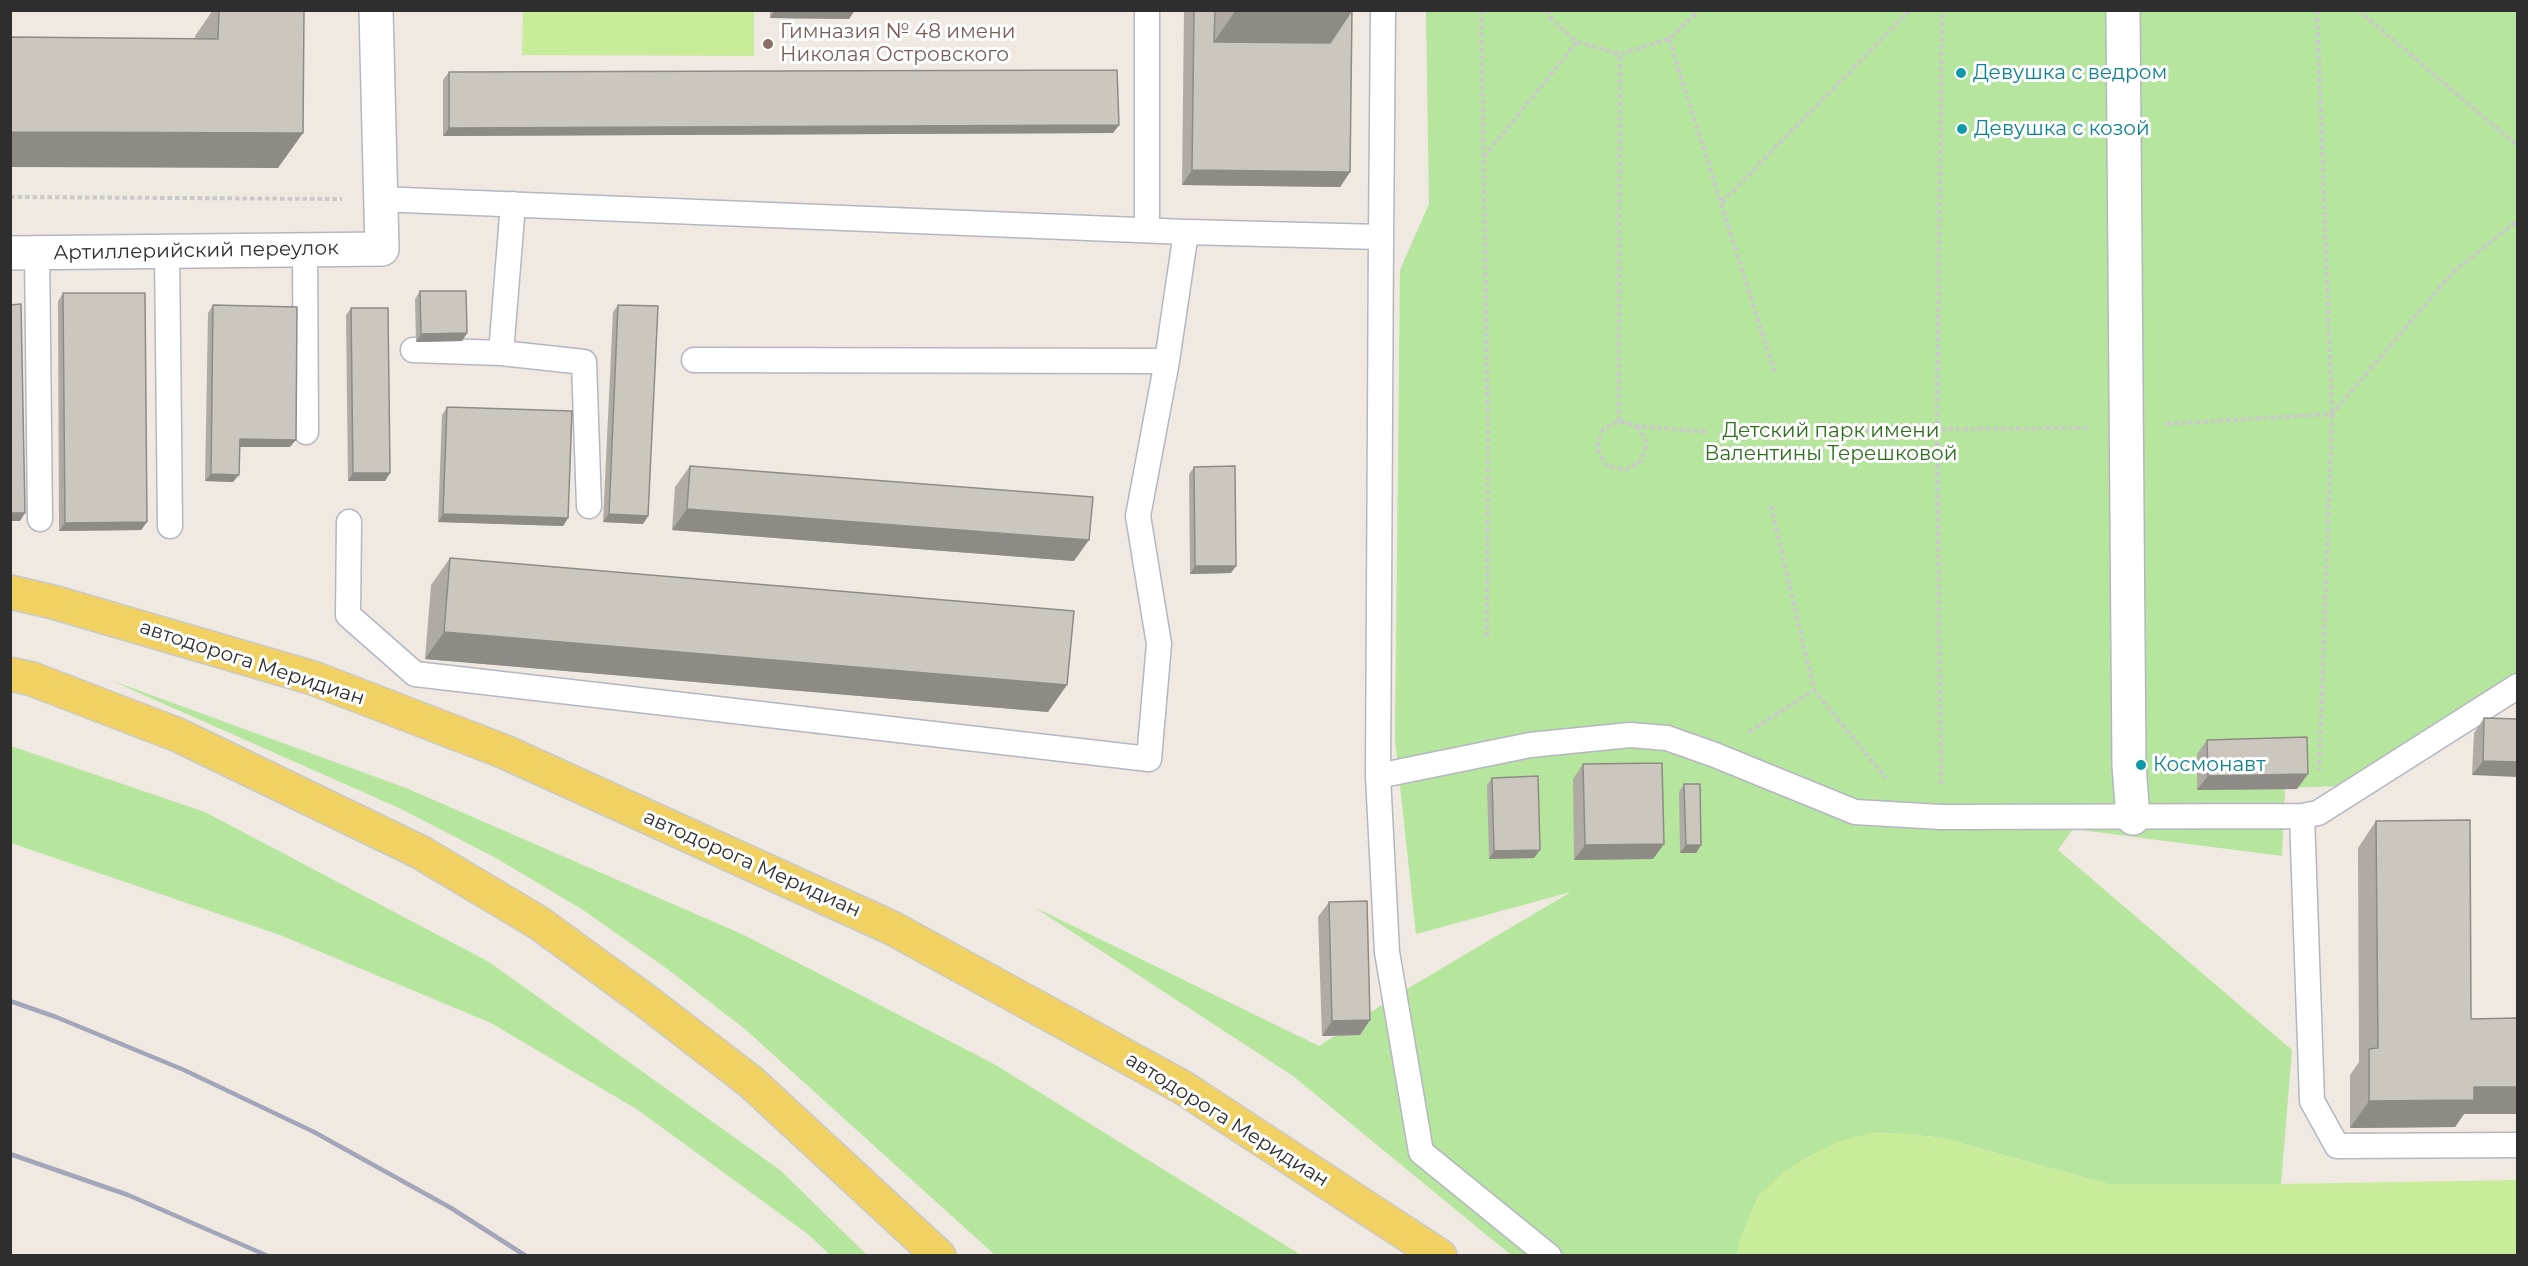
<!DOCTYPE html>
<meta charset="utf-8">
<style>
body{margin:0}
#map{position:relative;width:2528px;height:1266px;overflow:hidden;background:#efe9e1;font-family:Montserrat,sans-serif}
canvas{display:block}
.frame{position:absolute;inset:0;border:12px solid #2e2e2e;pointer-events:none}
</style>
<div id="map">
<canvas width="2528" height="1266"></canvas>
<div class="frame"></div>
</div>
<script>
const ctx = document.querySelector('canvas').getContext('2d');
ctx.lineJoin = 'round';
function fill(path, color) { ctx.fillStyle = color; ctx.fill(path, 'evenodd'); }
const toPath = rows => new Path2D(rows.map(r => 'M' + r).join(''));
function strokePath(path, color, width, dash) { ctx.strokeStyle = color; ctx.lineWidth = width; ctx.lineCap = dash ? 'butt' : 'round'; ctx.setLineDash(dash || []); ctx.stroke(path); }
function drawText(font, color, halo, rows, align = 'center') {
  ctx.font = font + ' Montserrat,sans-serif'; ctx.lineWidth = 6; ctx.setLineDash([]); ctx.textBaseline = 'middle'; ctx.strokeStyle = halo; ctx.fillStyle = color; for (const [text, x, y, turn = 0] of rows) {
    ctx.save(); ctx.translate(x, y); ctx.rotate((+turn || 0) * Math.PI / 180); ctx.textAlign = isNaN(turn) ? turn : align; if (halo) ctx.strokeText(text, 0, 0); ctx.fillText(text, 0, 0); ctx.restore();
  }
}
const green = toPath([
 [1426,11,2517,11,2517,673,2341,786,2285,788,2282,856,2073,829,2058,850,2292,1050,2281,1184,2108,1184,1942,1138,1907,1134,1871,1133,1759,1195,1742,1235,1737,1255,1511,1255,1293,1076,1034,907,1319,1046,1400,993,1571,892,1416,934,1395,740,1400,270,1429,204],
 [110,680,406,788,744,935,994,1064,1301,1255,995,1255,746,1030,666,968,583,910,496,858,399,808],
 [11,746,205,812,489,962,780,1170,867,1255,830,1255,809,1235,638,1110,491,1023,280,935,11,843]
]);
const pitch = toPath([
 [523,11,754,11,754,56,522,55],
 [1871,1133,1907,1134,1942,1138,2108,1184,2281,1184,2517,1180,2517,1255,1737,1255,1742,1235,1759,1195,1785,1171,1811,1155,1838,1142]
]);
const path = toPath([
 [1481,10,1488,430,1487,640],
 [1547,10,1552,20,1577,42,1620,54,1669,39,1694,15,1696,10],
 [2317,10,2332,414,2319,770],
 [2358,10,2518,146],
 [1669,39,1775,374],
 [1484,157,1577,42],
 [10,197,342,199],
 [1722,202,1910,10],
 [1619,421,1620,54],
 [2166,424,2332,414,2452,273,2518,220],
 [1637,426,1647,443,1641,461,1625,470,1606,465,1597,448,1602,430,1619,421,1637,426,1708,432],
 [1836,430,2087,428],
 [1771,506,1814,690,1886,778],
 [1749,732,1814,690],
 [1941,784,1937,431,1942,10]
]);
const service = toPath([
 [379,199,1186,232,1381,237,1378,776,1387,952,1421,1152,1549,1256],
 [1147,230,1147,10],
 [1381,237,1383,10],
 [305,250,306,432],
 [167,251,170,526],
 [37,252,40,519],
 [413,350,501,353,584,362,589,506],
 [501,353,513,204],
 [694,360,1167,361],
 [349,522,348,615,415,674,1149,759,1159,644,1138,516,1167,361,1186,232],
 [1378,776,1530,745,1630,735,1667,738,1715,755,1855,812,1941,817,2302,816,2312,1101,2337,1146,2518,1145],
 [2302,816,2318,813,2518,686]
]);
const pedestrian = toPath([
 [2123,10,2129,765,2133,818]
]);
const minor = toPath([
 [10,253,382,249,376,10]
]);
const primary = toPath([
 [10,592,53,602,313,678,505,752,892,928,1182,1087,1440,1256],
 [10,674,32,679,178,735,420,852,539,923,646,1001,751,1082,939,1256]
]);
const rail = toPath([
 [10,1001,56,1017,184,1070,314,1132,451,1208,526,1256],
 [10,1154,128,1195,268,1256]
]);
const wall = toPath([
 [213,10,304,10,278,168,195,38,195,36],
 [770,10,855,10,849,19,770,18],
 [1184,10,1352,10,1350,172,1340,187,1182,185],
 [449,72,1119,125,1113,133,443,136,443,80],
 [420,291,467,333,462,341,416,342,415,299],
 [63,293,147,522,141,530,59,531,58,301],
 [213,305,290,447,240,447,233,482,205,481,208,313],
 [618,305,648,516,643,524,603,522,613,312],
 [351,308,390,473,385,481,348,481,346,315],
 [447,407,568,518,563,526,438,522,442,415],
 [690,466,1074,561,672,530,675,487],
 [1194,467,1231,573,1190,574,1189,474],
 [450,558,1048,712,425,659,431,585],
 [2484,718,2517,719,2472,775,2474,733],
 [2207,740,2297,789,2197,790,2197,754],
 [1583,764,1664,844,1653,859,1574,860,1573,779],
 [1492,778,1534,858,1489,859,1487,785],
 [1684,784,1701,845,1696,853,1680,853,1679,792],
 [2376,821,2471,1019,2517,1018,2517,1114,2464,1114,2455,1127,2350,1128,2350,1075,2359,1062,2358,848],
 [1329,902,1360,1035,1322,1036,1318,917]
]);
const shadedWall = toPath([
 [775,10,855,10,849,19,770,18],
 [1236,10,1352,12,1319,58,1204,56],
 [1119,125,1113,133,443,136,449,128],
 [10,132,303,133,278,168,10,167],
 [1192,170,1350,172,1340,187,1182,185],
 [467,333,462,341,416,342,421,334],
 [240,439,296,440,290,447,234,447],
 [353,473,390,473,385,481,348,481],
 [211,474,239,475,233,482,205,481],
 [687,509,1089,540,1074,561,672,530],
 [10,513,25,513,20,521,10,521],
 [443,514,568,518,563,526,438,522],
 [609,514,648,516,643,524,603,522],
 [147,522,141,530,59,531,65,523],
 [1195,566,1236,566,1231,573,1190,574],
 [444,632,1067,685,1048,712,425,659],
 [2483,761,2517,762,2517,777,2472,775],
 [2308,774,2297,789,2197,790,2208,776],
 [1664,844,1653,859,1574,860,1585,845],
 [1686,845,1701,845,1696,853,1680,853],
 [1540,850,1534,858,1489,859,1494,851],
 [1370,1020,1360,1035,1322,1036,1332,1021],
 [2474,1087,2517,1087,2517,1114,2464,1114,2455,1127,2350,1128,2369,1101]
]);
const building = toPath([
 [219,10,304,10,303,133,10,132,10,37,218,39,219,10],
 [1194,10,1215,10,1214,42,1330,43,1352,10,1350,172,1192,170,1194,10],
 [1255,10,1352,10,1352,12,1255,10],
 [1117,70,1119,125,449,128,449,72,1117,70],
 [420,291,466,291,467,333,421,334,420,291],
 [63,293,145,293,147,522,65,523,63,293],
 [21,304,25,513,10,513,10,305,21,304],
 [213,305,297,307,296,440,240,439,239,475,211,474,213,305],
 [618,305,658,306,648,516,609,514,618,305],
 [351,308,388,308,390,473,353,473,351,308],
 [447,407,572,411,568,518,443,514,447,407],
 [690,466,1093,497,1089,540,687,509,690,466],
 [1235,466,1236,566,1195,566,1194,467,1235,466],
 [450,558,1074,611,1067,685,444,632,450,558],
 [2484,718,2517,719,2517,762,2483,761,2484,718],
 [2307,737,2308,774,2208,776,2207,740,2307,737],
 [1662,763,1664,844,1585,845,1583,764,1662,763],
 [1538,776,1540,850,1494,851,1492,778,1538,776],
 [1684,784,1700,784,1701,845,1686,845,1684,784],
 [2470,820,2471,1019,2517,1018,2517,1087,2474,1087,2474,1100,2369,1101,2369,1049,2378,1048,2376,821,2470,820],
 [1367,901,1370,1020,1332,1021,1329,902,1367,901]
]);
const markers = [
 [768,44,6,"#8d6e63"],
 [1961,73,6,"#0f9aa8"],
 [1962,129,6,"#0f9aa8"],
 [2141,765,6,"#0f9aa8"]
];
const educationNames = [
 ["Гимназия № 48 имени",780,32],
 ["Николая Островского",780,55]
];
const cultureNames = [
 ["Девушка с ведром",1973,73],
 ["Девушка с козой",1974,129],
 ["Космонавт",2153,765]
];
const streetNames = [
 ["Артиллерийский переулок",196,251,-1],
 ["автодорога Меридиан",252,663,18],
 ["автодорога Меридиан",752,864,24],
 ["автодорога Меридиан",1227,1120,32]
];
const parkNames = [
 ["Детский парк имени",1831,431],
 ["Валентины Терешковой",1831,454]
];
fill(green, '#b6e59e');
fill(pitch, '#c9ec9a');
strokePath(service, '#b4b7c1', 27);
strokePath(pedestrian, '#b4b7c1', 36);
strokePath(minor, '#b4b7c1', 36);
strokePath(primary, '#c9c9c9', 36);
strokePath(path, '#c9c9c9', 4, [4.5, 3]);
strokePath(service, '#fff', 24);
strokePath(pedestrian, '#fff', 33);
strokePath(minor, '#fff', 33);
strokePath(primary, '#f2d163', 33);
strokePath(rail, '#a3a6b8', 4.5);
fill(wall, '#afaba4');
fill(shadedWall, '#8e8b86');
fill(building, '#cbc7bf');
strokePath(building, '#8e8b86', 1.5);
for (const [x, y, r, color] of markers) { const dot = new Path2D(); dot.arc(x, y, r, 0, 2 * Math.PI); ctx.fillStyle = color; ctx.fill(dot); strokePath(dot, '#fff', 2); }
drawText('20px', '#785e54', '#fff', educationNames, 'left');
drawText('20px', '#0d838f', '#fff', cultureNames, 'left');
drawText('20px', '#2e2e2e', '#fff', streetNames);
drawText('20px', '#2c6e1b', '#fff', parkNames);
</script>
